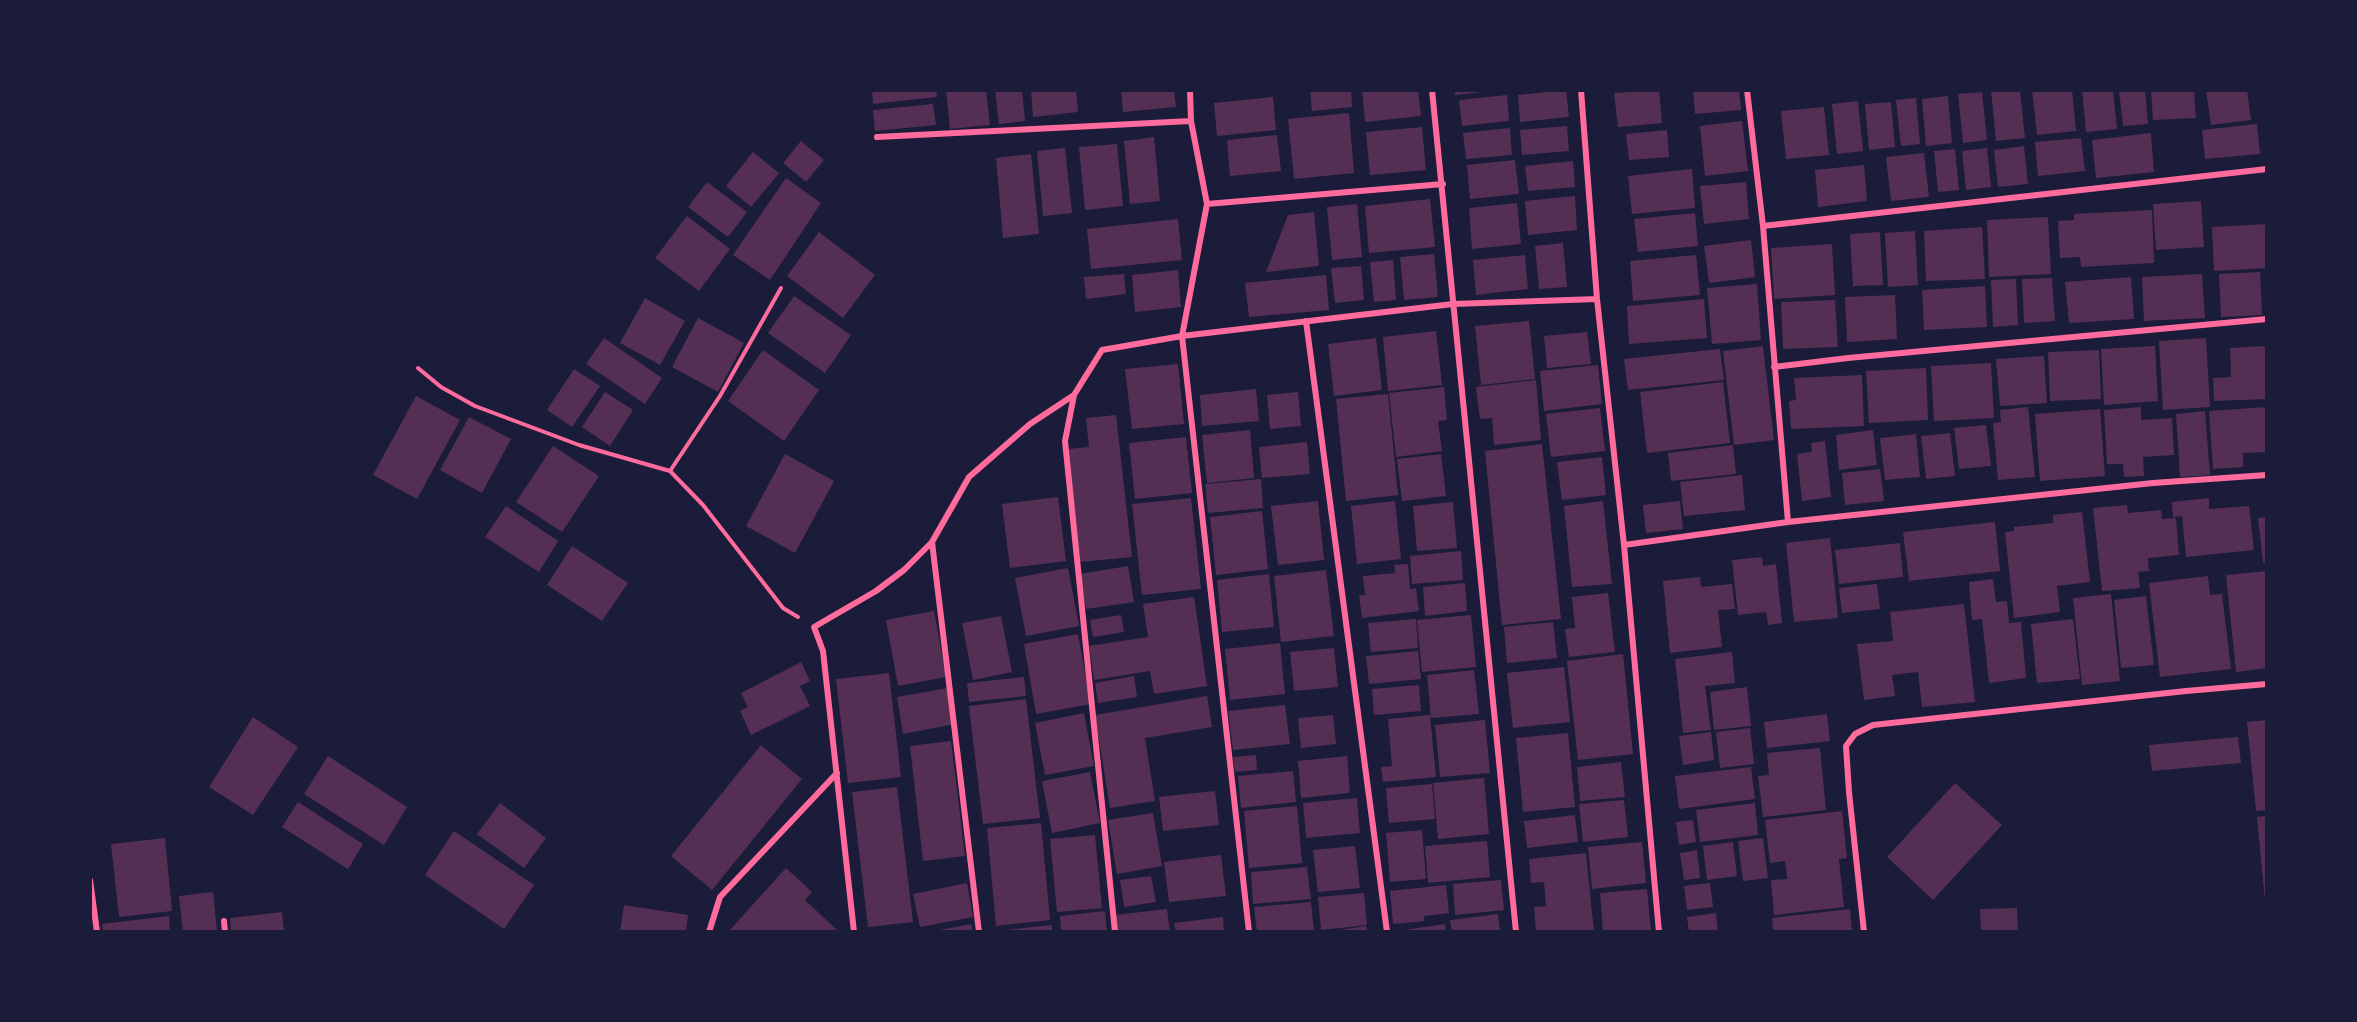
<!DOCTYPE html>
<style>
body{margin:0}
#map{position:relative;width:2357px;height:1022px;overflow:hidden;background:#1b1b3a;font-family:"Varela Round",sans-serif}
canvas{display:block}
.frame{position:absolute;inset:0;border:92px solid #1b1b3a;pointer-events:none}
</style>
<div id="map">
<canvas width="2357" height="1022"></canvas>
<div class="frame"></div>
</div>
<script>
const ctx = document.querySelector('canvas').getContext('2d');
ctx.lineJoin = 'round';
function fill(path, color) { ctx.fillStyle = color; ctx.fill(path, 'evenodd'); }
const toPath = rows => new Path2D(rows.map(r => 'M' + r).join(''));
function strokePath(path, color, width, dash) { ctx.strokeStyle = color; ctx.lineWidth = width; ctx.lineCap = dash ? 'butt' : 'round'; ctx.setLineDash(dash || []); ctx.stroke(path); }
const building = toPath([
 [872,90,936,90,937,97,873,104],
 [946,90,986,90,990,125,950,129],
 [995,90,1022,90,1025,121,999,124],
 [1031,90,1076,90,1078,112,1033,117],
 [1121,90,1174,90,1176,107,1123,112],
 [1310,90,1351,90,1352,107,1312,111],
 [1362,90,1418,90,1421,116,1365,122],
 [1455,90,1484,90,1484,92,1455,95],
 [1566,90,1569,117,1520,122,1518,95],
 [1659,90,1662,123,1618,127,1614,93],
 [1693,90,1739,90,1741,110,1695,114],
 [1991,90,2020,90,2025,138,1996,141],
 [2032,90,2072,90,2076,131,2037,135],
 [2082,90,2113,90,2117,129,2086,132],
 [2119,90,2145,90,2148,124,2123,126],
 [2151,90,2194,90,2196,118,2153,120],
 [2206,90,2247,90,2251,120,2211,125],
 [1982,92,1987,140,1963,143,1958,94],
 [1507,95,1509,121,1462,126,1459,100],
 [1948,96,1952,143,1926,146,1922,99],
 [1273,97,1276,130,1217,136,1214,103],
 [1916,98,1920,144,1901,146,1896,100],
 [1858,101,1863,151,1837,154,1832,104],
 [1891,102,1895,147,1869,150,1865,104],
 [933,104,936,125,875,131,873,110],
 [1824,107,1829,155,1786,159,1781,111],
 [1349,113,1354,173,1294,179,1288,119],
 [1742,121,1748,171,1705,176,1700,126],
 [2257,124,2260,154,2205,159,2202,130],
 [1567,126,1569,151,1522,155,1520,130],
 [1422,127,1426,170,1370,175,1366,132],
 [1510,128,1512,155,1466,159,1463,133],
 [1667,130,1669,157,1629,160,1626,134],
 [2151,133,2154,172,2096,178,2092,140],
 [1277,135,1281,171,1230,176,1227,140],
 [1154,137,1160,201,1130,204,1124,141],
 [2081,138,2085,171,2038,176,2035,142],
 [801,141,824,160,806,182,783,163],
 [1117,144,1123,206,1085,210,1079,147],
 [2024,146,2028,184,1998,187,1994,150],
 [1065,148,1072,213,1043,216,1037,151],
 [1987,148,1991,187,1966,190,1962,151],
 [1955,149,1959,190,1938,192,1934,151],
 [753,152,779,173,751,207,726,186],
 [1924,153,1929,197,1891,201,1886,157],
 [1031,154,1039,234,1003,238,996,158],
 [1515,160,1519,194,1470,199,1467,165],
 [1573,161,1575,187,1528,191,1525,166],
 [1864,165,1867,201,1818,207,1815,170],
 [1692,169,1695,208,1632,214,1628,176],
 [786,178,821,203,770,280,733,255],
 [707,182,747,212,728,237,688,207],
 [1746,182,1749,219,1704,224,1700,186],
 [1575,196,1577,230,1528,235,1525,201],
 [1430,199,1435,247,1369,253,1365,206],
 [2201,201,2204,247,2156,250,2153,204],
 [1517,203,1521,244,1472,249,1469,208],
 [1357,204,1362,257,1332,260,1327,207],
 [2152,210,2154,263,2081,267,2080,257,2060,258,2058,221,2074,220,2074,214],
 [1314,212,1319,266,1266,272,1288,215],
 [1695,213,1698,246,1638,252,1634,219],
 [687,216,730,249,699,291,655,258],
 [2048,217,2051,274,1989,277,1987,220],
 [1178,219,1182,260,1091,269,1087,229],
 [2267,224,2267,268,2214,271,2212,227],
 [1982,227,1985,279,1926,281,1924,231],
 [1915,231,1918,285,1888,287,1885,233],
 [819,232,875,275,843,318,787,276],
 [1880,232,1883,285,1853,286,1850,234],
 [1751,240,1755,277,1709,283,1704,246],
 [1563,243,1567,287,1539,289,1535,246],
 [1832,244,1835,295,1774,299,1771,248],
 [1434,254,1438,297,1404,300,1400,257],
 [1525,255,1528,289,1476,295,1473,260],
 [1696,255,1700,295,1633,301,1630,261],
 [1393,260,1396,300,1374,302,1370,262],
 [1361,266,1364,300,1335,303,1331,268],
 [1178,270,1181,307,1135,312,1132,275],
 [2260,272,2262,315,2221,317,2219,274],
 [1124,274,1126,294,1086,299,1084,277],
 [2202,274,2205,318,2144,321,2142,277],
 [1326,275,1329,310,1249,317,1245,283],
 [2131,277,2134,319,2069,323,2065,282],
 [2052,278,2055,321,2024,323,2022,279],
 [2016,279,2018,325,1993,327,1991,280],
 [1757,284,1761,340,1712,344,1707,288],
 [1985,286,1987,327,1924,330,1922,290],
 [1895,295,1897,339,1847,342,1845,297],
 [794,296,851,335,825,373,768,333],
 [645,298,685,321,660,365,620,343],
 [1704,299,1707,338,1629,344,1627,306],
 [1835,300,1838,347,1783,349,1781,302],
 [698,318,744,343,718,392,672,367],
 [1529,321,1535,379,1481,385,1475,326],
 [1436,331,1442,385,1388,391,1383,337],
 [1587,332,1591,364,1547,368,1544,336],
 [604,338,662,378,645,404,586,364],
 [1376,338,1382,390,1334,396,1328,344],
 [2206,338,2210,407,2163,410,2159,341],
 [1763,346,1774,440,1734,445,1723,351],
 [2155,346,2158,401,2104,405,2101,349],
 [2267,346,2267,399,2214,401,2213,378,2231,377,2230,348],
 [1720,349,1724,380,1628,390,1624,359],
 [763,350,819,390,784,441,728,401],
 [2099,350,2101,399,2050,401,2048,352],
 [2044,356,2047,403,2000,406,1996,359],
 [1991,363,1994,418,1934,421,1931,366],
 [1178,364,1184,424,1132,429,1125,369],
 [1598,365,1602,404,1544,411,1540,371],
 [1926,368,1928,420,1869,423,1866,371],
 [574,369,600,386,572,427,547,410],
 [1862,375,1864,426,1791,429,1789,401,1796,400,1794,378],
 [1536,380,1541,440,1494,445,1492,418,1480,419,1476,387],
 [1723,382,1730,443,1647,453,1640,392],
 [1444,387,1447,420,1438,421,1442,451,1396,457,1389,393],
 [1256,389,1259,421,1202,426,1200,395],
 [605,392,633,410,610,446,582,427],
 [1298,392,1301,426,1270,429,1267,395],
 [1388,394,1398,495,1346,501,1336,399],
 [416,396,460,420,417,499,373,475],
 [2028,407,2035,477,1998,480,1993,423,2001,422,2000,410],
 [2141,407,2141,420,2172,418,2174,455,2143,457,2144,476,2124,477,2123,464,2107,464,2104,410],
 [2267,407,2267,452,2243,453,2243,467,2213,469,2209,411],
 [1600,408,1605,451,1551,457,1546,414],
 [2100,409,2105,476,2040,481,2035,414],
 [2205,411,2210,475,2180,477,2176,414],
 [1116,415,1132,557,1080,562,1068,449,1089,447,1086,418],
 [469,417,511,439,482,493,440,470],
 [1986,425,1991,466,1959,469,1954,428],
 [1250,430,1254,478,1207,483,1202,435],
 [1873,430,1877,465,1839,470,1836,435],
 [1950,433,1955,476,1926,479,1921,436],
 [1916,434,1920,477,1885,480,1880,438],
 [1186,437,1192,493,1135,499,1129,443],
 [1825,441,1831,497,1802,501,1797,454,1812,452,1811,443],
 [1307,442,1310,474,1262,478,1259,447],
 [1542,444,1561,619,1502,625,1485,451],
 [1733,445,1736,474,1671,481,1668,453],
 [553,446,599,476,562,532,516,502],
 [785,454,834,481,795,553,746,526],
 [1441,454,1446,496,1402,501,1397,459],
 [1602,457,1606,495,1562,500,1557,462],
 [1880,469,1884,501,1845,505,1842,473],
 [1742,475,1745,510,1684,516,1680,482],
 [1261,479,1263,508,1208,513,1205,484],
 [1058,497,1066,561,1010,568,1002,504],
 [1191,498,1201,589,1142,595,1132,504],
 [2209,498,2209,509,2249,506,2254,550,2186,557,2182,516,2173,517,2172,502],
 [1318,501,1324,560,1278,565,1271,506],
 [1395,501,1401,559,1357,564,1351,506],
 [1603,501,1612,584,1572,587,1564,506],
 [1680,501,1683,529,1646,533,1643,505],
 [1453,502,1457,548,1417,551,1413,506],
 [2127,505,2128,513,2161,510,2162,519,2176,518,2179,555,2148,558,2149,571,2138,572,2140,588,2102,591,2093,508],
 [506,506,558,541,539,572,485,537],
 [1262,511,1268,569,1216,575,1210,517],
 [2082,512,2090,582,2057,586,2060,612,2014,618,2005,532,2014,531,2014,527,2053,523,2053,515],
 [2267,517,2267,563,2263,563,2258,518],
 [1995,522,2000,571,1909,581,1903,532],
 [1830,538,1838,618,1794,622,1786,543],
 [1900,543,1903,577,1839,584,1835,550],
 [572,546,628,583,602,621,547,585],
 [1461,551,1463,580,1412,584,1410,556],
 [1762,557,1763,566,1776,564,1782,623,1768,625,1766,612,1738,615,1732,560],
 [1408,564,1410,589,1416,588,1419,611,1362,618,1359,595,1365,595,1363,576,1395,573,1394,565],
 [1128,566,1134,602,1086,609,1080,574],
 [1068,568,1079,626,1026,636,1015,578],
 [1326,570,1334,636,1281,642,1274,576],
 [2267,571,2267,668,2236,672,2226,575],
 [1269,574,1274,627,1222,632,1217,580],
 [2208,576,2210,595,2222,594,2231,669,2160,677,2149,583],
 [1700,577,1701,587,1732,584,1735,609,1718,610,1722,647,1670,653,1663,581],
 [1993,579,1996,602,2007,601,2009,623,2021,622,2026,678,1989,683,1982,619,1972,620,1969,582],
 [1465,583,1467,611,1425,616,1423,587],
 [1877,584,1880,609,1842,613,1839,588],
 [1608,593,1615,652,1569,657,1565,629,1575,628,1572,597],
 [2111,594,2120,681,2082,685,2073,598],
 [2146,596,2154,665,2121,668,2114,600],
 [1194,597,1207,686,1154,694,1150,671,1094,680,1089,646,1148,637,1143,604],
 [1964,604,1975,702,1922,707,1918,672,1892,675,1895,696,1864,700,1857,644,1893,641,1890,612],
 [934,611,946,677,898,686,886,620],
 [1121,615,1124,632,1093,637,1090,620],
 [1471,615,1476,667,1422,672,1417,620],
 [1001,616,1012,672,973,680,962,623],
 [1416,619,1418,648,1371,652,1368,623],
 [2073,619,2080,679,2037,683,2031,624],
 [1553,622,1557,658,1507,663,1504,627],
 [1078,634,1091,704,1036,714,1024,644],
 [1280,643,1285,694,1230,700,1225,649],
 [1334,648,1338,687,1294,691,1290,652],
 [1418,651,1421,679,1369,684,1366,656],
 [1732,652,1735,683,1705,686,1711,730,1683,733,1675,659],
 [1623,654,1633,754,1578,760,1567,661],
 [801,662,810,681,800,686,810,706,751,735,740,711,748,707,741,693],
 [1564,667,1570,722,1513,728,1507,673],
 [1474,670,1479,714,1431,718,1427,675],
 [889,673,901,777,848,783,836,679],
 [1134,676,1137,697,1098,703,1095,683],
 [1024,677,1026,696,969,702,967,683],
 [1419,685,1421,711,1374,715,1372,689],
 [1747,687,1751,726,1714,730,1710,692],
 [948,688,955,724,903,734,897,697],
 [1207,696,1212,727,1145,738,1155,801,1110,808,1095,715],
 [1026,699,1040,818,983,824,969,706],
 [1285,705,1290,744,1233,750,1228,711],
 [1084,713,1094,766,1045,775,1035,723],
 [1827,714,1830,741,1767,748,1764,722],
 [1333,715,1336,744,1301,748,1298,718],
 [1430,715,1436,777,1383,782,1381,767,1392,766,1388,719],
 [253,717,298,747,253,815,209,787],
 [1485,720,1490,773,1440,777,1435,725],
 [2267,720,2267,810,2256,811,2247,722],
 [1750,728,1754,764,1720,768,1716,732],
 [1711,732,1714,760,1683,765,1679,736],
 [1568,733,1575,807,1523,812,1516,738],
 [2238,737,2241,763,2152,771,2149,745],
 [951,741,965,856,923,861,910,746],
 [761,745,802,779,712,890,671,856],
 [1820,748,1826,810,1763,817,1758,776,1769,775,1767,753],
 [1256,755,1257,770,1235,772,1233,757],
 [328,756,407,807,384,845,304,794],
 [1347,756,1350,793,1301,798,1298,761],
 [1621,762,1625,797,1580,801,1577,767],
 [1751,767,1755,799,1679,809,1675,776],
 [1293,771,1296,802,1241,808,1238,776],
 [1090,772,1100,823,1052,833,1042,781],
 [1484,778,1489,834,1438,839,1433,783],
 [1955,783,2002,825,1933,900,1887,857],
 [1432,784,1435,819,1389,823,1386,788],
 [897,787,913,922,868,927,852,792],
 [1215,791,1219,825,1163,831,1159,797],
 [1357,798,1360,833,1306,838,1303,803],
 [1624,800,1628,837,1583,842,1579,804],
 [298,802,363,844,348,869,282,827],
 [500,803,546,838,524,868,477,834],
 [1755,803,1758,835,1700,842,1696,810],
 [1297,806,1302,863,1249,868,1244,811],
 [1842,811,1847,858,1839,859,1844,907,1774,915,1771,880,1787,879,1785,861,1770,863,1765,820],
 [1153,813,1162,866,1117,874,1108,820],
 [1575,815,1578,842,1527,848,1524,821],
 [2267,816,2267,901,2265,901,2257,817],
 [1693,820,1696,842,1679,845,1676,822],
 [1041,823,1050,920,996,926,987,828],
 [1422,830,1426,879,1390,882,1386,833],
 [454,831,534,885,504,929,425,875],
 [1095,835,1102,908,1057,912,1050,839],
 [165,838,172,911,119,917,111,844],
 [1763,838,1768,878,1743,881,1738,841],
 [1487,841,1490,877,1428,883,1425,846],
 [1642,842,1646,883,1592,889,1588,847],
 [1733,842,1737,876,1707,880,1703,846],
 [1355,846,1360,888,1318,892,1313,850],
 [1697,850,1700,878,1684,880,1680,853],
 [1586,853,1594,932,1536,932,1534,907,1546,906,1544,882,1531,883,1529,859],
 [1221,855,1226,896,1169,902,1164,862],
 [1307,867,1311,899,1253,904,1251,872],
 [786,868,812,892,805,900,839,932,728,932],
 [1151,876,1156,902,1124,907,1120,880],
 [1501,880,1504,910,1455,915,1453,884],
 [967,883,973,917,920,927,913,894],
 [1710,883,1713,907,1687,910,1684,886],
 [1446,885,1449,913,1424,916,1424,921,1393,924,1390,891],
 [1647,889,1651,931,1603,932,1600,893],
 [213,892,217,931,183,932,179,896],
 [1364,893,1367,925,1321,930,1318,897],
 [1311,902,1314,932,1257,932,1254,907],
 [624,905,688,915,686,932,620,932],
 [2017,908,2018,932,1981,932,1980,909],
 [1167,909,1170,932,1117,932,1115,915],
 [1850,909,1852,932,1773,932,1772,918],
 [1105,911,1107,932,1061,932,1060,916],
 [282,912,284,932,231,932,230,918],
 [1716,913,1718,932,1689,932,1687,917],
 [1498,914,1500,932,1452,932,1450,920],
 [169,916,170,932,103,932,102,924],
 [1223,917,1224,932,1176,932,1174,923],
 [971,924,973,932,934,932,934,931],
 [1445,924,1446,932,1397,932,1397,931],
 [1052,925,1052,932,1005,932,1005,930],
 [1366,926,1367,932,1333,932,1333,931]
]);
const path = toPath([
 [418,368,441,387,475,406,579,445,670,471,703,505,783,608,798,617],
 [670,471,720,396,781,288]
]);
const minor = toPath([
 [1432,90,1516,932],
 [1581,90,1597,299,1624,545,1659,932],
 [1747,90,1763,226],
 [877,137,1191,121],
 [1207,204,1443,184],
 [1306,321,1387,932],
 [1774,367,1848,358,2267,319],
 [1788,522,1763,226,2267,169],
 [932,542,979,932],
 [1624,545,1788,522,2153,483,2267,475],
 [90,880,97,932],
 [224,921,225,932],
 [709,932,720,897,837,773],
 [854,932,823,651,814,627,876,591,904,570,932,542,969,477,1030,424,1074,395],
 [1115,932,1065,441,1074,395,1102,350,1182,336,1207,204,1191,121,1190,90],
 [1249,932,1182,336,1453,304,1597,299],
 [1864,932,1849,792,1846,746,1855,734,1873,725,2186,691,2267,684]
]);
fill(building, '#542f53');
strokePath(path, '#ff6b9d', 4);
strokePath(minor, '#ff6b9d', 6);
</script>
